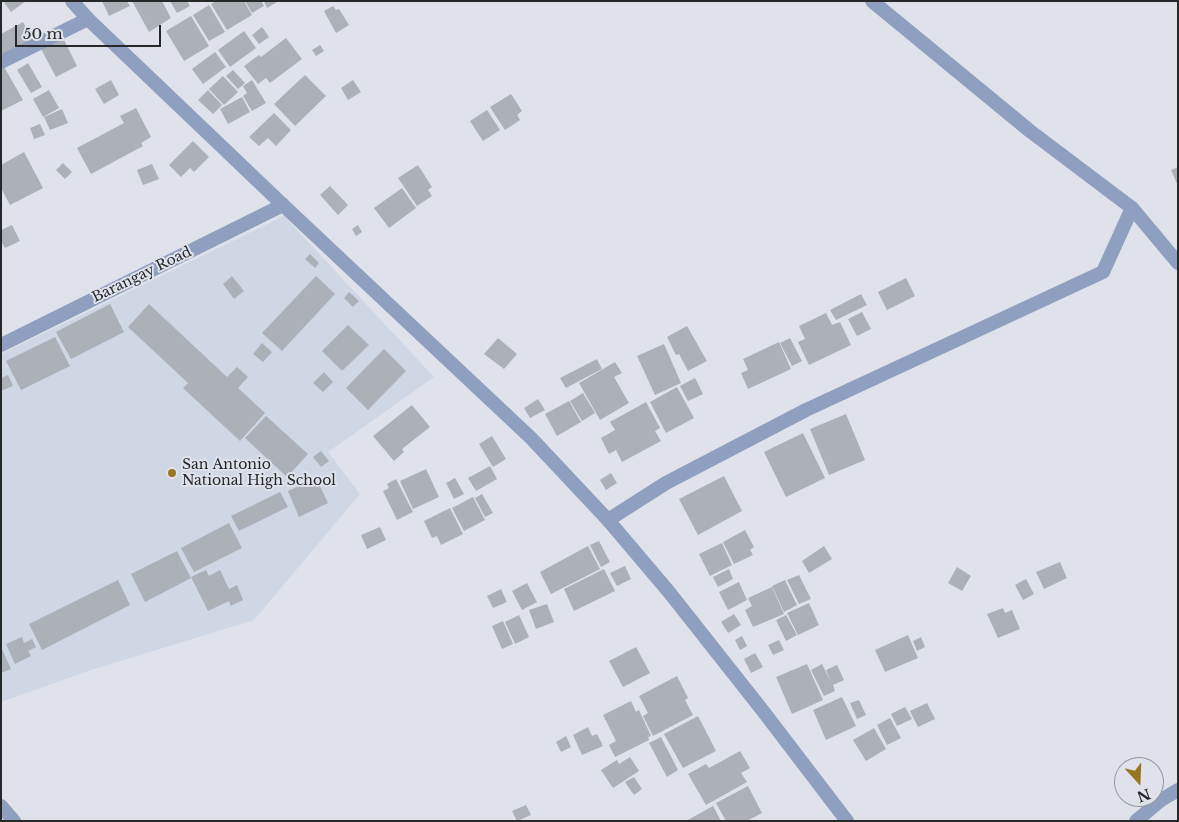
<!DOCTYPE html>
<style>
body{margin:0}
#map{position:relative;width:1179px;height:822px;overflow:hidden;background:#dfe2ea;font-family:"Libre Baskerville",serif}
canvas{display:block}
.frame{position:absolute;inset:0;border:2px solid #26282a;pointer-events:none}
.north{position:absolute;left:1114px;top:757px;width:50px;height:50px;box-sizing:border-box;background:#dfe2ea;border:1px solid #95989d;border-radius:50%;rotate:160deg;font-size:14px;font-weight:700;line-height:20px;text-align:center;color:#26282a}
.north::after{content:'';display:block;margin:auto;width:18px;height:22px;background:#997520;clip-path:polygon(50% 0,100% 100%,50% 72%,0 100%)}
.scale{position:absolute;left:15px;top:25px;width:146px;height:22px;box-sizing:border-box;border:2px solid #26282a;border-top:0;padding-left:6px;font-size:15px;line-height:18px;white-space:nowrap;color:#26282a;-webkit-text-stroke:4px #dfe2ea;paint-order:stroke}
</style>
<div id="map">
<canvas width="1179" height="822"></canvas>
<div class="frame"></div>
<div class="north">N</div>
<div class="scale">50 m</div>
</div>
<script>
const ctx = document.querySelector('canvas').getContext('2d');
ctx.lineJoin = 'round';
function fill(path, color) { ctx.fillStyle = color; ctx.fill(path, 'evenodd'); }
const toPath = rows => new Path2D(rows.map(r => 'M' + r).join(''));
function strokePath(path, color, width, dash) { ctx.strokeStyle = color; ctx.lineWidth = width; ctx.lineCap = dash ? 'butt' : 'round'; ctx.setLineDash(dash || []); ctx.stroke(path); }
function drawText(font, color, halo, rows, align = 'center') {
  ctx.font = font + ' "Libre Baskerville",serif'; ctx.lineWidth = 4; ctx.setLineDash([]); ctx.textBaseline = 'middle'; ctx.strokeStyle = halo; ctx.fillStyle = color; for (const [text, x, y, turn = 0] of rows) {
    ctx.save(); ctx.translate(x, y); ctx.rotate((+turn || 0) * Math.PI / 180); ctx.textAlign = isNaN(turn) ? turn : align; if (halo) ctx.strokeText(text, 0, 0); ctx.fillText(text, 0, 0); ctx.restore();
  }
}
const built = toPath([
 [284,216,434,377,328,452,360,494,254,620,91,670,1,702,1,354]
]);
const building = toPath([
 [3,1,26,1,11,12],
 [102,1,127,1,130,6,109,16],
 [132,1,162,1,171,18,149,32],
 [170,1,187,1,190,6,177,13],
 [216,1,244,1,252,15,227,30,211,4],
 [245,1,261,1,264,6,252,13],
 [264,1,279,1,267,8],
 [209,5,225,32,209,41,193,15],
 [333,6,336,10,339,9,349,25,336,33,324,11],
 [191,16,209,46,184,61,166,31],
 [23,22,32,40,1,57,1,34],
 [262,27,269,37,259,44,252,35],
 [244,31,256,48,230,67,218,50],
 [62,36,77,66,56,77,40,47],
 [286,38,302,59,270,83,266,78,258,84,244,66,259,55,261,57],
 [320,45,324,51,316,56,312,50],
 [215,52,226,67,203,84,192,69],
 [28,63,42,87,31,93,17,70],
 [3,65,23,100,1,111,1,66],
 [233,70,245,83,238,89,226,76],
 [305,75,326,96,295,126,274,104],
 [223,76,238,92,224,105,209,89],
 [111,80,119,95,104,104,95,89],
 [252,80,266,103,252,111,243,96,247,93,243,86],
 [353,80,361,92,348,100,341,88],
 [49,90,59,108,43,117,33,99],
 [208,90,222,105,213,114,198,100],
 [511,94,522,111,517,115,520,120,505,130,490,107],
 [242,97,250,112,228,124,220,109],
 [136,108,151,137,141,143,143,146,91,174,77,148,124,123,120,116],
 [62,109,68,123,50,130,44,117],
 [487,110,500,130,483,141,470,121],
 [274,113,291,130,276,146,268,138,259,146,249,137],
 [40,124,45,135,34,139,30,128],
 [193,141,209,157,194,172,190,168,181,177,169,165],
 [24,152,43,188,10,205,1,188,1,165],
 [63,163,72,172,65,179,56,170],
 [152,164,159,179,143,185,137,170],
 [418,165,432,187,428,190,432,196,417,206,398,178],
 [1178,167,1178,186,1171,170],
 [330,186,348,205,338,215,320,195],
 [402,188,416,208,389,228,374,208],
 [12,225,20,241,5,248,1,241,1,230],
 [358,225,362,232,356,236,352,229],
 [310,254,319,263,315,268,305,259],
 [232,276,244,291,234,299,223,284],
 [316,276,335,294,282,351,262,333],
 [906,278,915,296,887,310,878,292],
 [349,292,359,301,353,307,344,298],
 [861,294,867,305,836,320,830,310],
 [110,304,124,332,71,359,56,332],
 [149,304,227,377,237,367,248,377,238,388,265,413,240,441,183,388,188,383,128,327],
 [862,312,871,329,857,336,848,319],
 [826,313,832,325,840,322,851,345,809,365,798,342,805,339,799,326],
 [348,325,369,345,342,371,322,351],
 [687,326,707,361,688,371,679,354,676,355,667,337],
 [55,337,70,366,21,390,6,361],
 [498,338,517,354,504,369,484,354],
 [790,338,802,361,792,366,780,343],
 [779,342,791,369,748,389,741,373,748,370,743,359],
 [262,343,272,352,263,362,253,354],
 [664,344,681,383,655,395,637,356],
 [384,349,406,371,368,410,346,388],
 [597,359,602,369,566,388,560,378],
 [615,362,622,373,614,377,629,403,600,420,579,383],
 [324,372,333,382,323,392,313,383],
 [8,375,13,386,1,391,1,378],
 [695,378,703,394,688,401,680,386],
 [677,387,694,418,666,433,650,402],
 [583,393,595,413,582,421,570,401],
 [538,399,545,410,530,418,524,408],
 [569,401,581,422,557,436,545,414],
 [646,402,660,428,655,431,661,441,622,462,616,450,609,454,601,438,615,430,610,422],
 [412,405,430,427,402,449,404,452,394,461,373,436],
 [846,414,865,460,829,475,810,429],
 [266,416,308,454,287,477,245,438],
 [803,433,825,478,786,497,764,452],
 [492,436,506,459,493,467,479,444],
 [321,451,329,461,321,467,313,457],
 [490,466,497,479,476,491,468,478],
 [426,469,439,497,413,509,400,481],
 [611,473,617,483,606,490,600,480],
 [724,476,742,511,698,535,679,499],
 [316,478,328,503,299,517,288,491],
 [455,478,464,494,454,499,446,483],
 [396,479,413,512,397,520,383,491,389,488,387,484],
 [280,492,288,507,239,531,231,516],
 [482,494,493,513,485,517,475,498],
 [473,497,485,520,464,531,452,508],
 [450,508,463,534,441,545,437,536,432,538,424,521],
 [229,523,242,548,194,572,181,548],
 [380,527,386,540,367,549,361,535],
 [745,530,754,547,750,550,753,555,734,564,723,542],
 [599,541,610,562,601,567,590,545],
 [722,543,732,565,710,576,699,554],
 [588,546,600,569,551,594,540,572],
 [824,546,832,559,809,573,802,561],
 [177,551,191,578,145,602,131,574],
 [1060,562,1067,578,1044,589,1036,572],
 [625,566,631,579,617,586,610,573],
 [957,567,971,576,962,591,948,583],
 [604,569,615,591,574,611,564,589],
 [729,569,733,579,718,587,713,577],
 [206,570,209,576,220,570,229,589,237,585,243,600,231,606,229,601,208,611,191,577],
 [799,575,811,599,799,604,787,580],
 [1026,579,1034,594,1023,600,1015,585],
 [118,580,130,605,42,650,29,624],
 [785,580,797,605,784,612,772,586],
 [739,582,747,600,728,610,719,592],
 [527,583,537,602,522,610,512,591],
 [772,587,784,614,753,627,745,610,752,606,748,598],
 [501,589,507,602,493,608,487,596],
 [809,603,819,625,798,635,787,613],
 [547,604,554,622,536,629,529,610],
 [1003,608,1005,613,1012,610,1020,629,998,638,987,614],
 [734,614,741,625,728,633,721,622],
 [519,615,529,637,515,644,505,622],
 [786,615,797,635,786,641,776,620],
 [503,621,513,644,502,649,492,626],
 [908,635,918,658,885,672,875,650],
 [742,636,747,646,740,650,735,640],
 [22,637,24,643,32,639,36,647,28,651,31,656,15,664,6,644],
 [921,637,925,647,917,651,913,641],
 [779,640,784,650,773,655,768,645],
 [1,647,11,669,1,673],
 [636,647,650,673,623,687,609,661],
 [755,653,763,667,751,673,744,659],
 [807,664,823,700,792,714,776,677],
 [822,664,831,682,826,670,837,665,844,680,833,685,835,691,824,696,811,670],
 [677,676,688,698,685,700,693,715,653,736,643,716,648,713,639,696],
 [842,697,856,726,826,740,813,710],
 [859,700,866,715,857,719,850,703],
 [631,701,636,712,639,710,651,736,648,737,649,740,615,757,609,745,616,741,603,715],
 [927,703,935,719,918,727,910,711],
 [905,707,912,719,897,726,891,714],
 [698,716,716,751,683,768,664,734],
 [890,718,901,738,887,745,877,725],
 [588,727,592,736,597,734,603,746,582,755,573,735],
 [874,728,886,749,866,761,853,740],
 [566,736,571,747,561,752,556,742],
 [661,737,678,770,667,777,649,743],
 [740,751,750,768,741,773,747,782,706,805,688,774,706,764,709,768],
 [630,757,639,771,613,788,601,770,617,760,619,764],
 [634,777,642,789,634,795,625,782],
 [748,786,762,813,747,821,726,821,716,803],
 [526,805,531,815,517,821,512,811],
 [713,806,721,821,686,821]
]);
const minor = toPath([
 [872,1,1030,131,1132,208,1178,263],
 [1,62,88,19],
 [1,345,283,205],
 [608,520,666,483,806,410,1103,272,1132,208],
 [1,806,14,821],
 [1136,821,1161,800,1178,790]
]);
const tertiary = toPath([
 [72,1,88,19,283,205,531,438,608,520,669,592,763,711,847,821]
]);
const markers = [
 [172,473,5,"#997520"]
];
const streetNames = [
 ["Barangay Road",142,275,-26]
];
const poiNames = [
 ["San Antonio",182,465],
 ["National High School",182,481]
];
fill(built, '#cfd6e4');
fill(building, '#acb0b7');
strokePath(minor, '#8f9fbf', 14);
strokePath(tertiary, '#8f9fbf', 14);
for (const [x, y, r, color] of markers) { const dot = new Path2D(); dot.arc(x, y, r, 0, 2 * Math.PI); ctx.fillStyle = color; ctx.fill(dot); strokePath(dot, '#dfe2ea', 2); }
drawText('14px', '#26282a', '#dfe2ea', streetNames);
drawText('14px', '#26282a', '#dfe2ea', poiNames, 'left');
</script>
